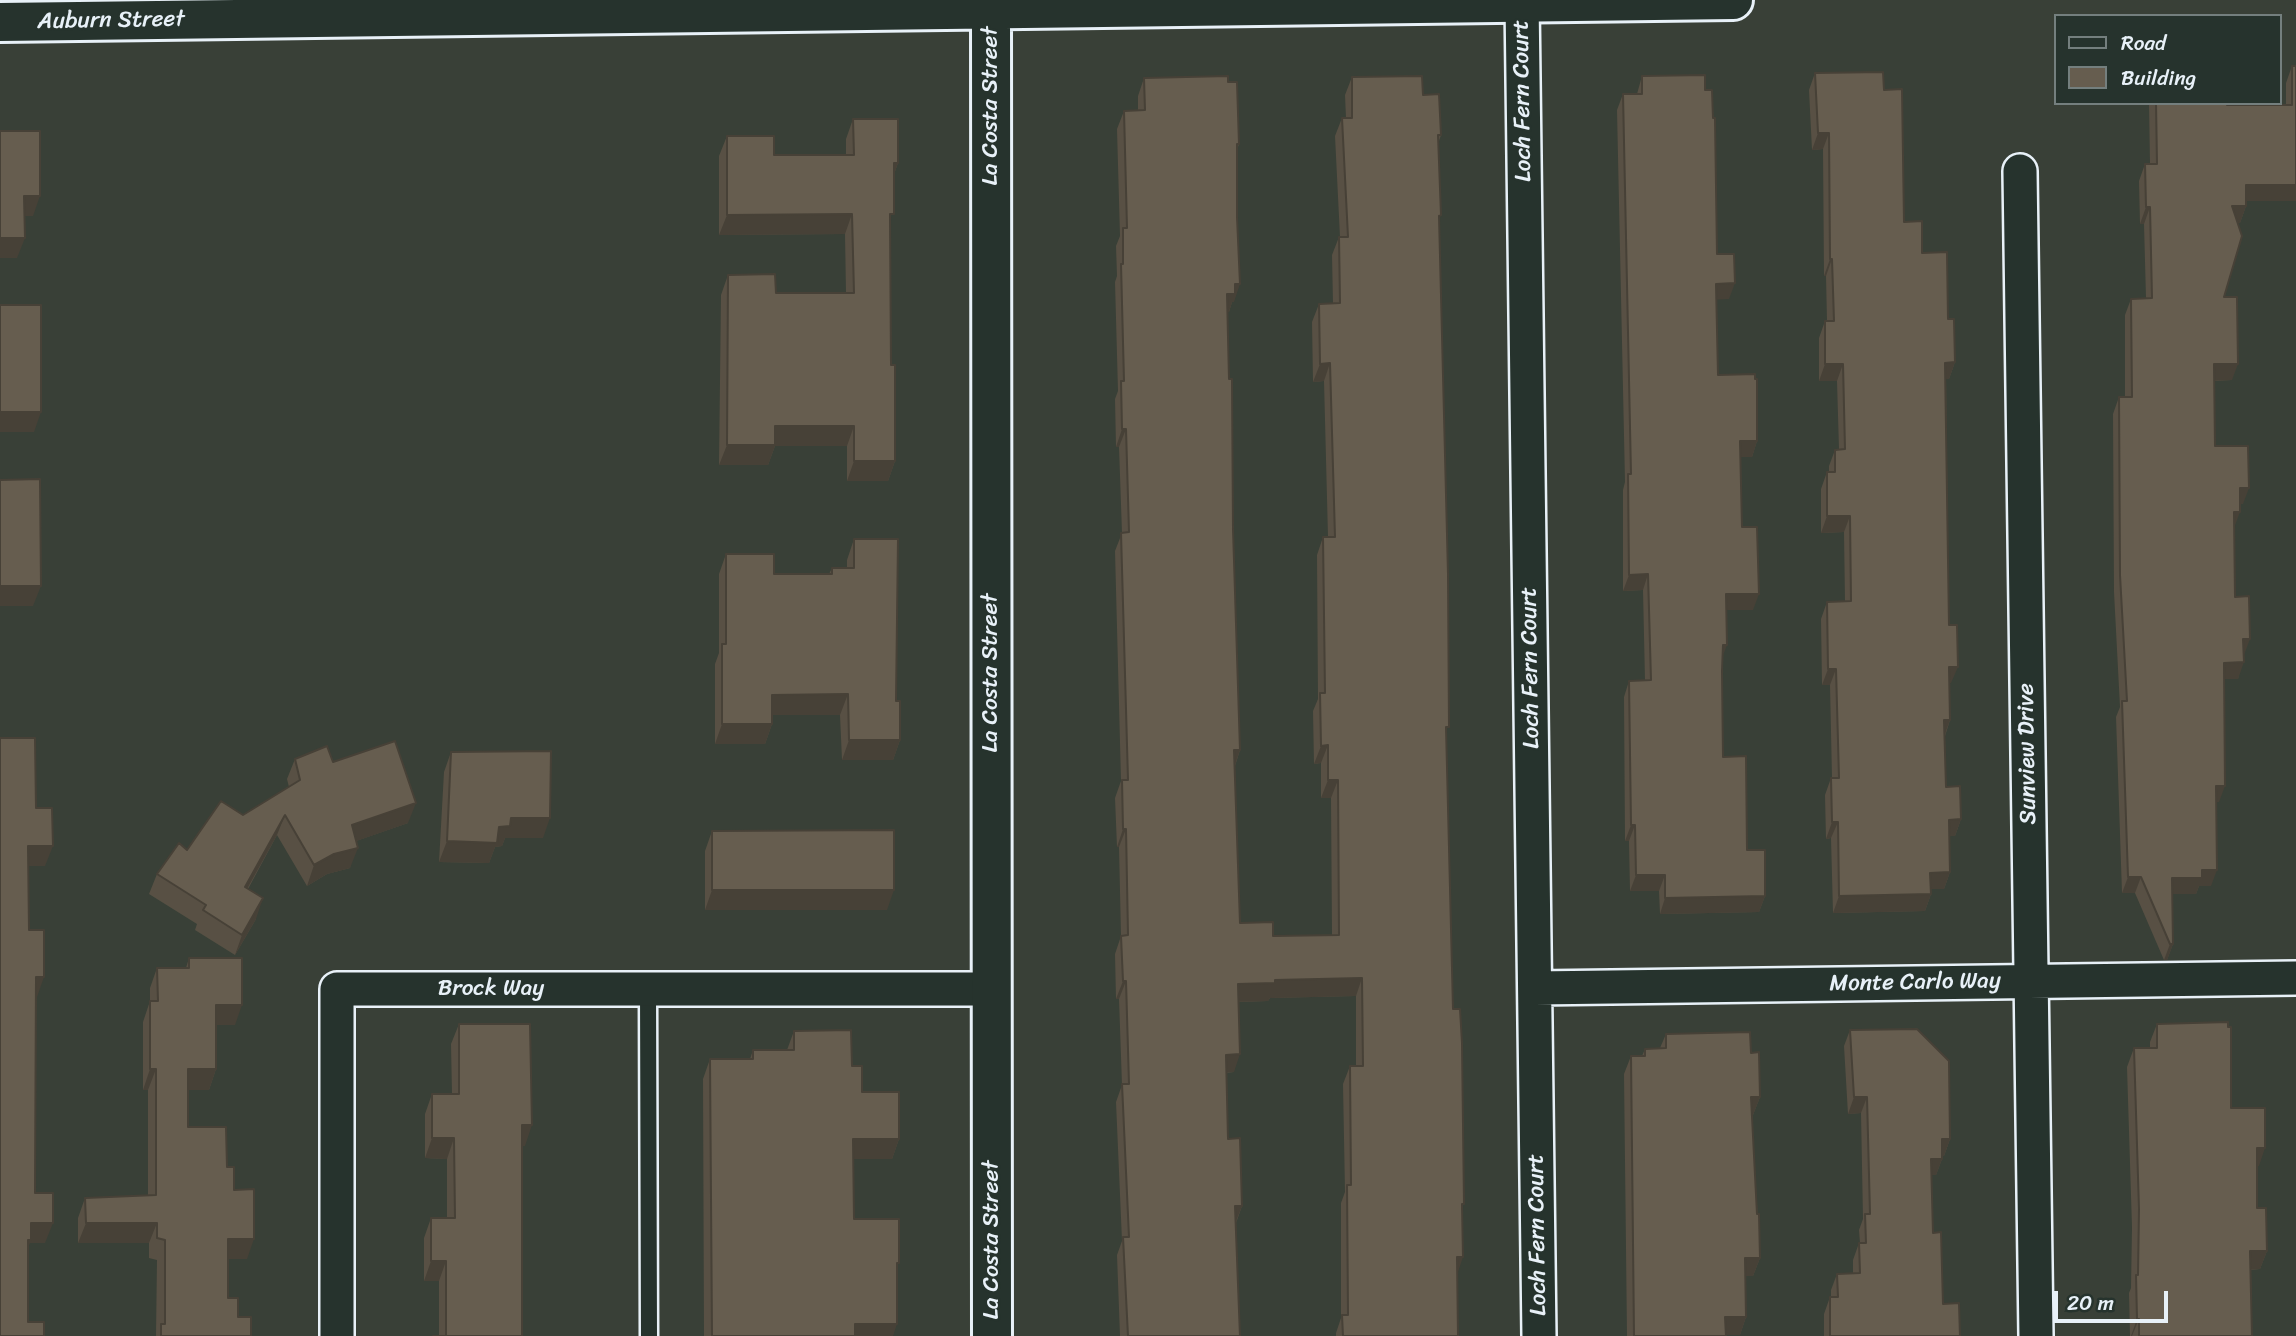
<!DOCTYPE html>
<style>
body{margin:0}
#map{position:relative;width:2296px;height:1336px;overflow:hidden;background:#394037;font-family:Sriracha,sans-serif}
canvas{display:block}
.legend{position:absolute;left:2054px;top:14px;width:228px;height:91px;box-sizing:border-box;background:#26332d;border:2px solid #747f7e;margin:0;padding:9px 12px;list-style:none;font-size:21px;color:#e8f1f8}
.legend li{display:flex;align-items:center;gap:14px;height:35px}
.legend b{width:35px;border:2px solid #747f7e}
.scale{position:absolute;left:2054px;top:1291px;width:114px;height:32px;box-sizing:border-box;border:4px solid #e8f1f8;border-top:0;padding-left:9px;font-size:21px;line-height:24px;white-space:nowrap;color:#e8f1f8;-webkit-text-stroke:5px #26332d;paint-order:stroke}
</style>
<div id="map">
<canvas width="2296" height="1336"></canvas>
<ul class="legend">
<li><b style="height:9px;background:#26332d"></b>Road</li>
<li><b style="height:19px;background:#665d4f"></b>Building</li>
</ul>
<div class="scale">20 m</div>
</div>
<script>
const ctx = document.querySelector('canvas').getContext('2d');
ctx.lineJoin = 'round';
const toPath = rows => new Path2D(rows.map(r => 'M' + r).join(''));
function strokePath(path, color, width, dash) { ctx.strokeStyle = color; ctx.lineWidth = width; ctx.lineCap = dash ? 'butt' : 'round'; ctx.setLineDash(dash || []); ctx.stroke(path); }
function fill(path, color) { ctx.fillStyle = color; ctx.fill(path, 'evenodd'); }
function drawText(font, color, halo, rows, align = 'center') {
  ctx.font = font + ' Sriracha,sans-serif'; ctx.lineWidth = 5; ctx.setLineDash([]); ctx.textBaseline = 'middle'; ctx.strokeStyle = halo; ctx.fillStyle = color; for (const [text, x, y, turn = 0] of rows) {
    ctx.save(); ctx.translate(x, y); ctx.rotate((+turn || 0) * Math.PI / 180); ctx.textAlign = isNaN(turn) ? turn : align; if (halo) ctx.strokeText(text, 0, 0); ctx.fillText(text, 0, 0); ctx.restore();
  }
}
const lane = toPath([
 [648,989,649,1336]
]);
const street = toPath([
 [1522,0,1539,1336],
 [2020,171,2036,1336],
 [1535,988,2296,978],
 [337,1336,337,989,991,989]
]);
const secondary = toPath([
 [991,9,992,1336],
 [0,22,1733,0]
]);
const wall = toPath([
 [2292,66,2296,201,2246,201,2246,206,2240,223,2237,223,2224,297,2232,380,2214,381,2215,446,2243,504,2240,504,2234,528,2235,597,2244,655,2238,679,2224,679,2219,802,2216,802,2211,886,2199,886,2196,894,2172,894,2173,944,2167,960,2164,960,2135,893,2122,893,2116,717,2120,707,2114,592,2113,414,2119,397,2125,397,2125,315,2131,299,2146,298,2144,224,2140,224,2139,181,2145,164,2150,164,2149,103,2227,103,2227,105,2286,105,2286,83],
 [1815,73,1884,90,1904,222,1922,253,1948,319,1955,362,1949,379,1946,379,1949,625,1951,683,1949,683,1950,720,1945,736,1946,787,1961,819,1955,836,1949,836,1950,872,1944,889,1931,889,1931,894,1925,911,1833,913,1831,838,1826,839,1825,795,1831,778,1832,778,1830,685,1822,685,1821,619,1827,602,1845,602,1844,532,1821,533,1821,489,1827,472,1829,472,1829,466,1835,450,1839,449,1837,381,1819,381,1819,338,1825,321,1827,321,1826,276,1824,276,1823,149,1812,150,1809,90],
 [1642,76,1705,90,1717,254,1729,299,1716,299,1718,375,1757,441,1752,457,1740,457,1742,527,1753,610,1726,610,1722,657,1723,757,1747,850,1765,896,1759,912,1660,914,1659,891,1630,891,1629,841,1625,841,1624,697,1629,681,1645,681,1643,590,1623,591,1623,490,1625,482,1617,110,1623,94,1637,94],
 [1352,77,1423,95,1441,135,1438,144,1446,735,1453,1009,1462,1209,1457,1274,1458,1336,1336,1336,1336,1333,1341,1318,1341,1203,1345,1192,1343,1084,1350,1066,1356,1066,1356,996,1270,998,1268,1001,1239,1002,1234,1072,1226,1073,1228,1139,1242,1206,1236,1223,1240,1336,1120,1336,1117,1255,1122,1241,1116,1102,1122,1085,1119,999,1116,999,1115,954,1121,936,1119,847,1117,847,1115,798,1121,781,1115,551,1122,533,1119,447,1116,447,1115,399,1118,391,1115,282,1117,276,1116,246,1120,236,1117,129,1124,111,1138,110,1138,96,1144,78,1228,82,1239,144,1237,150,1234,302,1232,302,1229,312,1227,312,1240,750,1235,766,1240,923,1273,936,1332,935,1331,798,1321,798,1321,763,1314,764,1313,711,1318,699,1317,555,1323,537,1328,537,1324,381,1313,382,1312,322,1319,304,1333,304,1332,255,1339,237,1340,237,1335,136,1342,118,1346,118,1345,95],
 [853,119,898,163,894,174,890,224,891,365,895,461,888,481,847,481,847,446,775,446,768,465,719,465,721,295,728,275,776,293,846,293,845,234,719,235,719,156,727,136,774,155,846,155,846,139],
 [854,539,896,701,900,740,893,760,842,760,840,715,772,715,772,724,765,744,715,744,715,664,719,653,719,574,726,554,774,574,829,574,832,568,847,568,847,560],
 [451,752,543,838,505,838,502,846,495,847,489,863,439,862,444,772],
 [295,759,333,762,408,823,356,841,350,868,327,874,307,886,277,835,248,889,256,919,235,955,195,930,197,924,149,894,157,874,187,850,289,787,287,779],
 [712,831,887,910,705,910,705,851],
 [189,958,235,1025,216,1025,216,1069,209,1090,188,1090,188,1127,227,1167,234,1190,247,1259,228,1259,228,1298,238,1317,251,1336,156,1336,157,1260,149,1258,149,1243,78,1243,78,1218,85,1198,148,1195,148,1090,143,1090,143,1022,150,1001,150,988,157,968,186,968],
 [459,1024,525,1146,522,1146,522,1336,439,1336,439,1281,424,1281,424,1238,431,1218,447,1218,447,1159,425,1158,425,1114,432,1094,452,1094,451,1044],
 [2157,1024,2231,1108,2259,1166,2257,1166,2257,1208,2267,1251,2260,1269,2251,1270,2252,1336,2130,1336,2129,1293,2131,1288,2132,1227,2127,1067,2134,1048,2150,1048,2150,1042],
 [1850,1030,1950,1139,1944,1156,1942,1156,1942,1159,1936,1175,1931,1175,1933,1233,1943,1304,1960,1336,1824,1336,1824,1314,1830,1297,1831,1297,1831,1290,1837,1274,1853,1274,1853,1260,1859,1243,1860,1243,1859,1230,1863,1219,1861,1113,1848,1114,1844,1046],
 [794,1031,852,1066,862,1092,899,1139,892,1159,854,1159,854,1219,897,1271,893,1336,704,1336,703,1079,710,1059,750,1059,753,1050,787,1050],
 [1666,1034,1751,1053,1760,1097,1753,1115,1752,1115,1760,1258,1753,1276,1745,1276,1746,1317,1740,1335,1726,1335,1726,1336,1627,1336,1624,1074,1631,1056,1642,1056,1645,1049,1660,1048]
]);
const shadedWall = toPath([
 [1818,133,1829,133,1823,149,1812,150],
 [894,163,898,163,891,183],
 [2246,185,2296,185,2296,201,2240,201],
 [24,196,40,196,33,216,17,216],
 [2232,206,2246,206,2240,223,2226,223],
 [2146,207,2150,207,2144,224,2140,224],
 [852,214,845,234,719,235,727,215],
 [0,238,25,238,17,258,0,258],
 [1830,259,1832,259,1826,276,1824,276],
 [1735,283,1729,299,1710,300,1716,284],
 [1235,284,1240,284,1234,302,1232,302,1229,312,1220,312,1227,294],
 [1955,362,1949,379,1939,379,1945,363],
 [1330,363,1324,381,1313,382,1320,364],
 [1825,364,1843,364,1837,381,1819,381],
 [2214,364,2238,364,2232,380,2208,381],
 [0,412,41,412,34,432,0,432],
 [775,426,854,426,847,446,775,446,768,465,719,465,727,445],
 [1122,429,1126,429,1119,447,1116,447],
 [1740,441,1757,441,1752,457,1734,457],
 [854,461,895,461,888,481,847,481],
 [2240,488,2249,488,2243,504,2234,504],
 [2234,512,2240,512,2234,528],
 [1827,516,1850,516,1844,532,1821,533],
 [1648,574,1643,590,1623,591,1629,575],
 [0,586,41,586,33,606,0,606],
 [1726,594,1759,594,1753,610,1720,610],
 [2243,639,2250,639,2244,655,2237,655],
 [1723,645,1727,645,1721,661],
 [2244,662,2238,679,2218,679,2224,663],
 [1949,667,1958,667,1951,683,1943,684],
 [1828,669,1836,669,1830,685,1822,685],
 [848,694,840,715,765,715,772,695],
 [1944,720,1950,720,1944,737],
 [722,724,772,724,765,744,715,744],
 [849,740,900,740,893,760,842,760],
 [1328,745,1321,763,1314,764,1321,746],
 [1234,750,1240,750,1234,768],
 [1328,780,1338,780,1331,798,1321,798],
 [2216,786,2225,786,2219,802,2210,802],
 [416,803,408,823,345,845,352,825],
 [285,815,277,835,237,907,245,887],
 [511,818,550,818,543,838,505,838,502,846,495,847,489,863,439,862,447,841,499,827],
 [1961,819,1955,836,1943,836,1949,820],
 [1832,822,1838,822,1831,838,1826,839],
 [1631,825,1635,825,1629,841,1625,841],
 [1123,829,1126,829,1119,847,1117,847],
 [28,846,53,846,45,866,21,866],
 [358,848,350,868,327,874,307,886,314,865,334,854],
 [2202,870,2217,870,2211,886,2199,886,2196,894,2166,894,2172,878],
 [1950,872,1944,889,1924,889,1930,873],
 [1636,875,1665,875,1659,891,1630,891],
 [2128,877,2141,877,2135,893,2122,893],
 [712,890,894,890,887,910,705,910],
 [1931,894,1925,911,1833,913,1839,896],
 [1765,896,1759,912,1660,914,1665,898],
 [263,898,256,919,235,955,242,935],
 [2170,944,2173,944,2167,960,2164,960],
 [36,977,44,977,37,997,29,997],
 [1362,978,1356,996,1270,998,1268,1001,1232,1002,1238,984,1275,980],
 [1123,981,1126,981,1119,999,1116,999],
 [216,1005,242,1005,235,1025,208,1025],
 [1240,1054,1234,1072,1219,1073,1226,1055],
 [150,1069,156,1069,148,1090,143,1090],
 [188,1069,216,1069,209,1090,181,1090],
 [1751,1097,1760,1097,1753,1115,1745,1115],
 [1854,1097,1867,1097,1861,1113,1848,1114],
 [522,1125,532,1125,525,1146,515,1146],
 [432,1138,454,1138,447,1159,425,1158],
 [853,1139,899,1139,892,1159,846,1159],
 [1942,1139,1950,1139,1944,1156,1936,1156],
 [2257,1148,2265,1148,2259,1166,2251,1166],
 [1931,1159,1942,1159,1936,1175,1925,1175],
 [1235,1206,1242,1206,1235,1224],
 [31,1223,53,1223,45,1243,30,1243,23,1260],
 [86,1223,157,1223,149,1243,78,1243],
 [228,1239,254,1239,247,1259,220,1259],
 [2250,1251,2267,1251,2260,1269,2244,1270],
 [1457,1257,1463,1257,1457,1275],
 [1745,1258,1760,1258,1753,1276,1738,1276],
 [431,1261,446,1261,439,1281,424,1281],
 [1725,1317,1746,1317,1740,1335,1719,1335],
 [2137,1319,2139,1319,2132,1336,2131,1336],
 [855,1324,897,1324,893,1336,850,1336]
]);
const building = toPath([
 [2292,66,2296,66,2296,185,2246,185,2246,206,2232,206,2242,236,2224,297,2237,297,2238,364,2214,364,2215,446,2248,446,2249,488,2240,488,2240,512,2234,512,2235,597,2249,596,2250,639,2243,639,2244,662,2224,663,2225,786,2216,786,2217,870,2202,870,2202,878,2172,878,2173,944,2170,944,2141,877,2128,877,2122,701,2127,701,2120,575,2119,397,2132,397,2131,299,2152,298,2150,207,2146,207,2145,164,2157,164,2156,103,2227,103,2227,105,2292,105,2292,66],
 [1883,72,1884,90,1902,89,1904,222,1922,221,1922,253,1947,252,1948,319,1954,319,1955,362,1945,363,1949,625,1957,625,1958,667,1949,667,1950,720,1944,720,1946,787,1960,786,1961,819,1949,820,1950,872,1930,873,1931,894,1839,896,1838,822,1832,822,1831,778,1839,778,1836,669,1828,669,1827,602,1851,601,1850,516,1827,516,1827,472,1835,472,1835,450,1845,449,1843,364,1825,364,1825,321,1834,321,1832,259,1830,259,1829,133,1818,133,1815,73,1883,72],
 [1705,75,1705,90,1712,90,1713,118,1715,118,1717,254,1734,254,1735,283,1716,284,1718,375,1755,374,1755,379,1757,379,1757,441,1740,441,1742,527,1757,527,1759,594,1726,594,1727,645,1723,645,1722,671,1723,757,1746,756,1747,850,1765,850,1765,896,1665,898,1665,875,1636,875,1635,825,1631,825,1629,681,1651,680,1648,574,1629,575,1628,474,1631,474,1623,94,1642,94,1642,76,1705,75],
 [1228,76,1228,82,1237,82,1239,144,1237,144,1237,217,1240,284,1235,284,1235,294,1227,294,1229,379,1232,379,1233,529,1240,750,1234,750,1240,923,1273,922,1273,936,1339,935,1338,780,1328,780,1328,745,1321,746,1320,693,1325,693,1323,537,1335,537,1330,363,1320,364,1319,304,1340,303,1339,237,1348,237,1342,118,1352,118,1352,77,1422,76,1423,95,1439,94,1441,135,1438,135,1441,215,1439,216,1448,574,1449,727,1446,727,1453,1009,1460,1009,1462,1043,1464,1204,1462,1204,1463,1257,1457,1257,1458,1336,1343,1336,1342,1315,1348,1315,1347,1185,1351,1185,1350,1066,1363,1066,1362,978,1275,980,1275,983,1238,984,1240,1054,1226,1055,1228,1139,1240,1138,1242,1206,1235,1206,1240,1336,1128,1336,1123,1237,1129,1237,1122,1084,1129,1084,1126,981,1123,981,1121,936,1128,935,1126,829,1123,829,1122,780,1128,780,1121,533,1129,532,1126,429,1122,429,1121,381,1124,381,1121,264,1123,264,1123,228,1127,228,1124,111,1145,110,1144,78,1228,76],
 [853,119,898,119,898,163,894,163,894,214,890,214,891,365,895,365,895,461,854,461,854,426,775,426,775,445,727,445,728,275,775,274,776,293,854,293,852,214,727,215,727,136,774,136,774,155,854,155,853,119],
 [0,131,40,131,40,196,24,196,25,238,0,238,0,131],
 [0,305,41,305,41,412,0,412,0,305],
 [40,479,41,586,0,586,0,480,40,479],
 [854,539,898,539,896,701,900,701,900,740,849,740,848,694,772,695,772,724,722,724,722,644,726,644,726,554,774,554,774,574,832,574,832,568,854,568,854,539],
 [0,738,35,738,36,808,52,808,53,846,28,846,29,930,44,930,44,977,36,977,35,1193,53,1193,53,1223,31,1223,31,1240,28,1240,28,1322,44,1322,44,1336,0,1336,0,738],
 [395,741,416,803,352,825,358,848,334,854,314,865,285,815,245,887,263,898,242,935,203,910,206,905,157,874,179,843,187,850,221,801,243,815,300,780,295,759,327,746,333,762,395,741],
 [551,751,550,818,511,818,510,826,499,827,497,843,447,841,451,752,551,751],
 [894,830,894,890,712,890,712,831,894,830],
 [189,958,242,958,242,1005,216,1005,216,1069,188,1069,188,1127,226,1127,227,1167,234,1167,234,1190,254,1189,254,1239,228,1239,228,1298,238,1298,238,1317,251,1317,251,1336,161,1336,161,1324,165,1324,165,1240,157,1238,157,1223,86,1223,85,1198,156,1195,156,1069,150,1069,150,1001,158,1001,157,968,189,968,189,958],
 [2228,1022,2228,1027,2231,1027,2231,1108,2265,1108,2265,1148,2257,1148,2257,1208,2266,1208,2267,1251,2250,1251,2252,1336,2139,1336,2139,1319,2137,1319,2136,1275,2138,1275,2139,1209,2134,1048,2157,1048,2157,1024,2228,1022],
 [459,1024,530,1024,532,1125,522,1125,522,1336,433,1336,446,1336,446,1261,431,1261,431,1218,455,1218,454,1138,432,1138,432,1094,459,1094,459,1024],
 [1917,1029,1949,1061,1950,1139,1942,1139,1942,1159,1931,1159,1933,1233,1941,1232,1943,1304,1959,1303,1960,1336,1830,1336,1830,1297,1838,1297,1837,1274,1860,1273,1859,1243,1866,1243,1865,1214,1870,1214,1867,1097,1854,1097,1850,1030,1917,1029],
 [851,1030,852,1066,862,1066,862,1092,899,1092,899,1139,853,1139,854,1219,899,1219,899,1263,897,1263,897,1324,855,1324,855,1336,712,1336,710,1059,753,1059,753,1050,794,1050,794,1031,851,1030],
 [1750,1032,1751,1053,1759,1052,1760,1097,1751,1097,1757,1214,1759,1214,1760,1258,1745,1258,1746,1317,1725,1317,1726,1336,1634,1336,1631,1056,1645,1056,1645,1049,1666,1048,1666,1034,1750,1032]
]);
const streetNames = [
 ["Auburn Street",111,21,-1],
 ["Loch Fern Court",1523,101,-91],
 ["La Costa Street",991,106,-90],
 ["Loch Fern Court",1531,668,-91],
 ["La Costa Street",991,673,-90],
 ["Sunview Drive",2028,754,-91],
 ["Monte Carlo Way",1915,983,-1],
 ["Brock Way",491,989],
 ["Loch Fern Court",1538,1235,-91],
 ["La Costa Street",992,1240,-90]
];
strokePath(lane, '#e8f1f8', 21);
strokePath(street, '#e8f1f8', 38);
strokePath(secondary, '#e8f1f8', 44);
strokePath(lane, '#26332d', 16);
strokePath(street, '#26332d', 33);
strokePath(secondary, '#26332d', 38);
fill(wall, '#585044');
fill(shadedWall, '#474137');
fill(building, '#665d4f');
strokePath(building, '#474137', 2);
drawText('23px', '#e8f1f8', '#26332d', streetNames);
</script>
